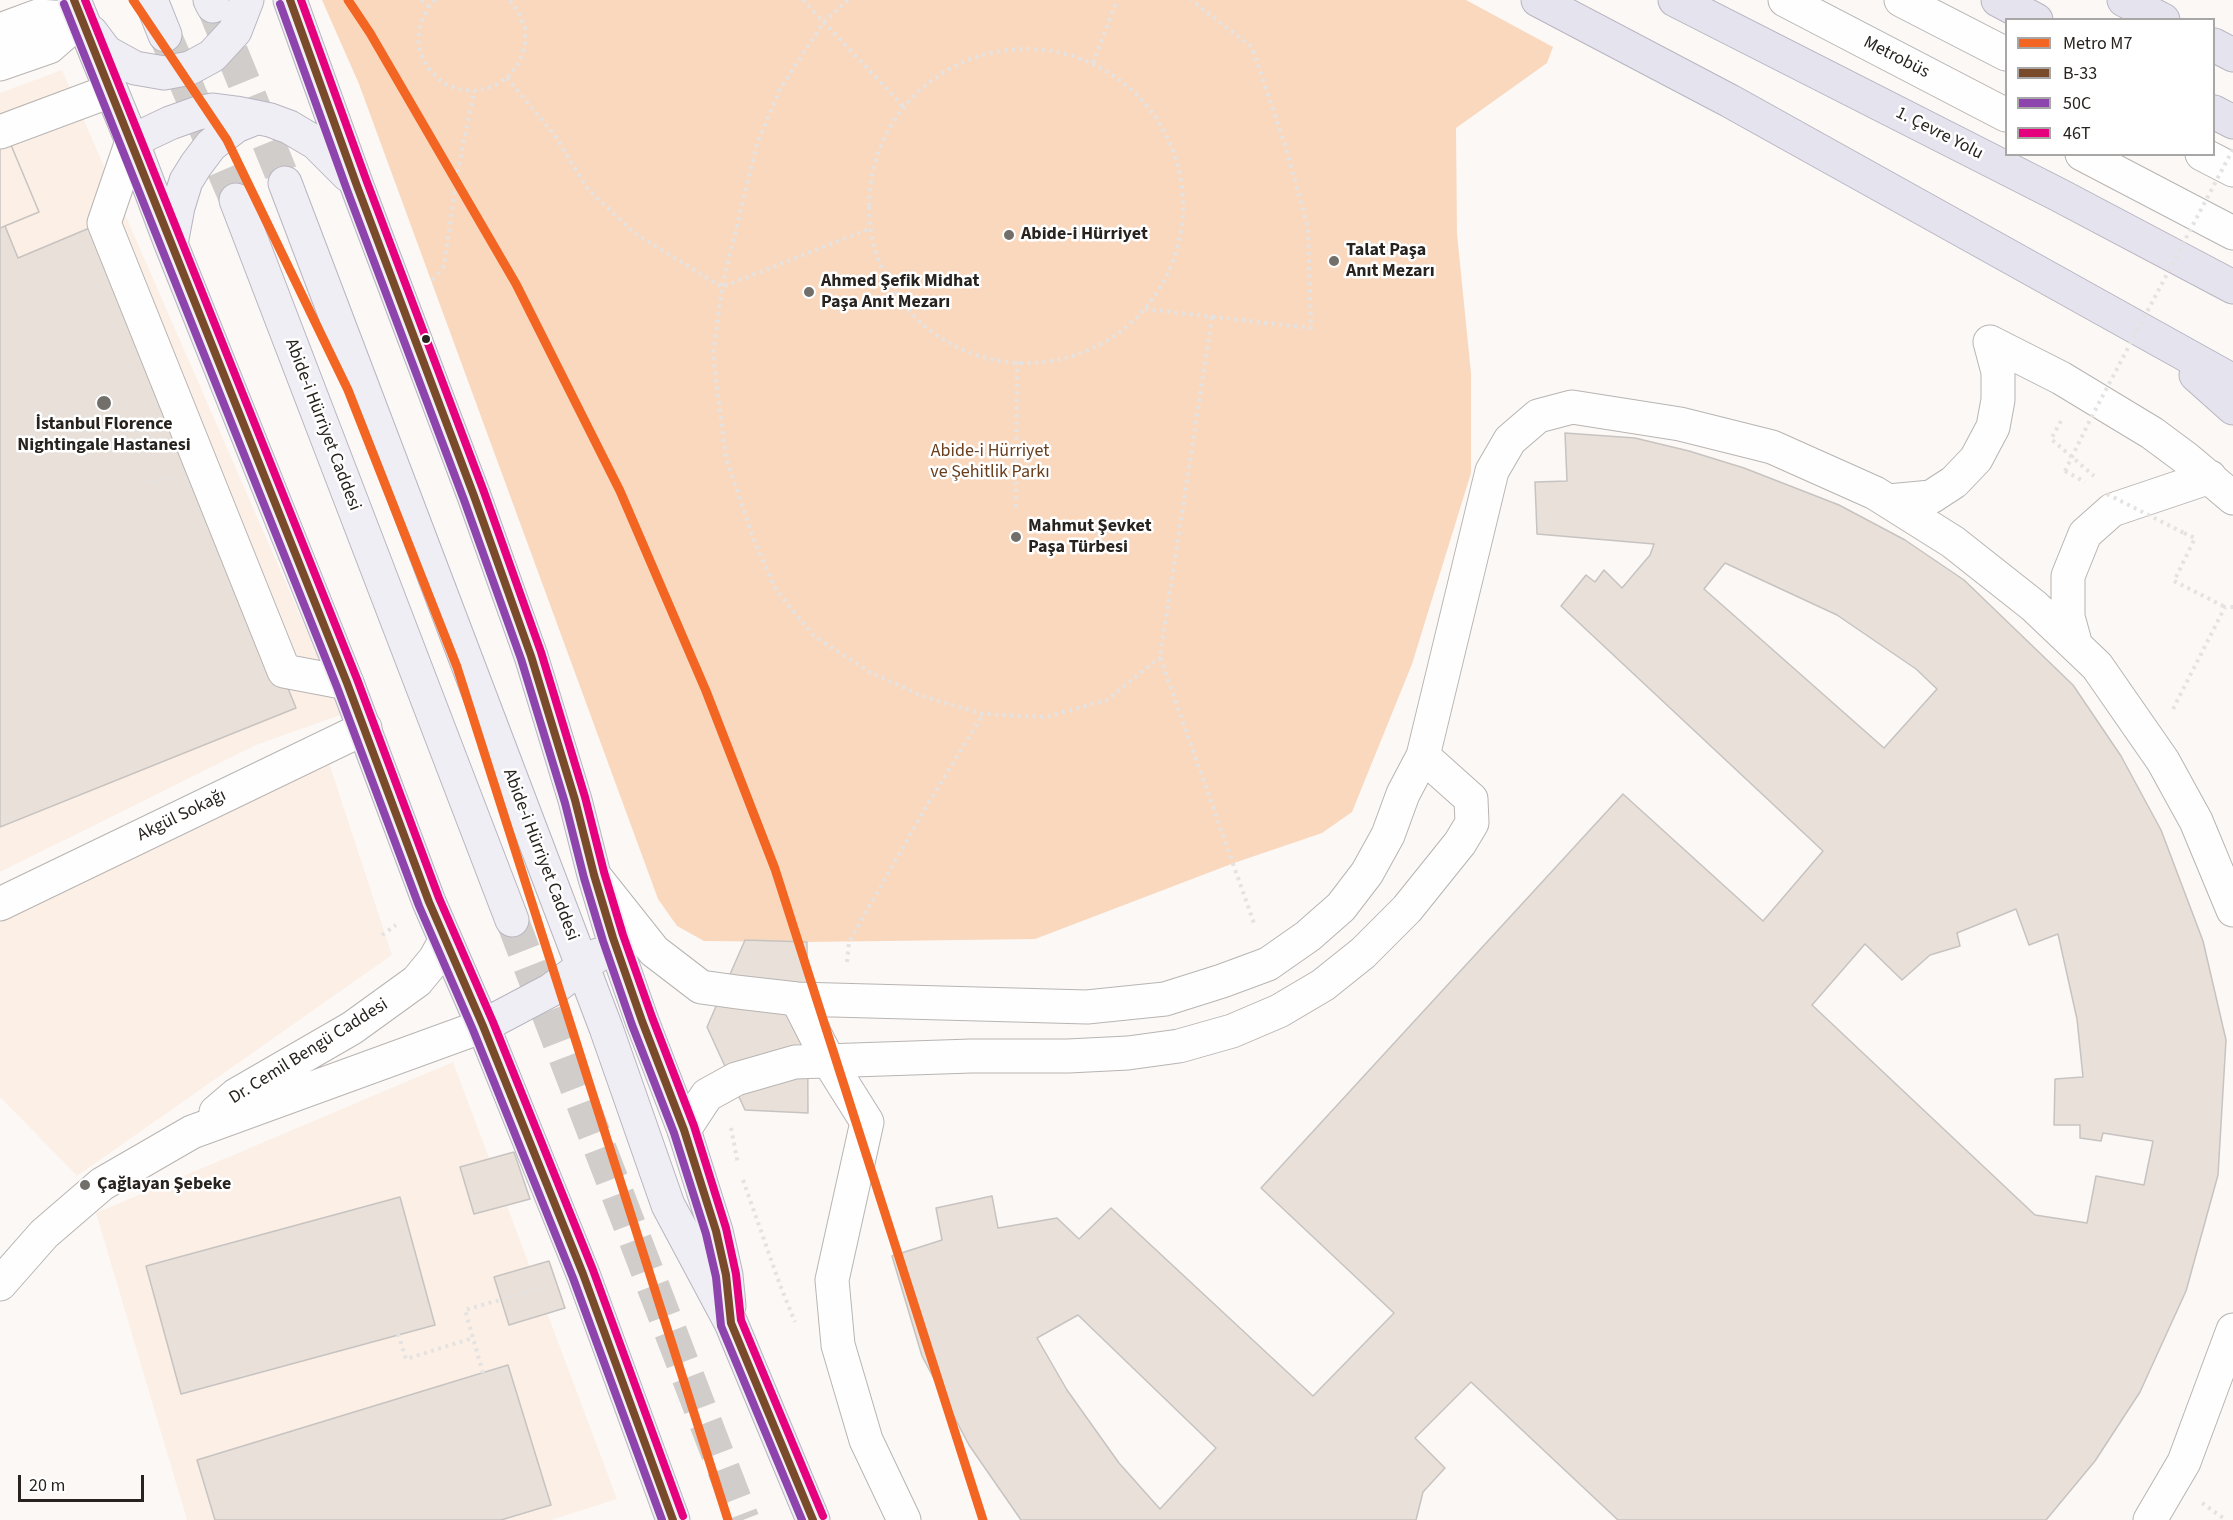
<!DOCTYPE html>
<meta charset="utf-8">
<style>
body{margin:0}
#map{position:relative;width:2233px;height:1520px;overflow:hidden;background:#fbf8f6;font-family:"Source Sans 3",sans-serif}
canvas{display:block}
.legend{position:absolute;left:2005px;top:18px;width:210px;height:138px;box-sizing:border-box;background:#fff;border:2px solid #a9a7a5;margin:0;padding:8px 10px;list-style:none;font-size:18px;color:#28231f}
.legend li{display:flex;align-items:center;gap:12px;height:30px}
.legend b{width:30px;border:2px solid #a9a7a5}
.scale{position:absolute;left:18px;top:1475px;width:126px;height:27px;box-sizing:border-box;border:3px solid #28231f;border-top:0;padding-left:8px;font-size:18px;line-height:21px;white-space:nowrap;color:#28231f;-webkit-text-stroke:4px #fff;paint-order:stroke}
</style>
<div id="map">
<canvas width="2233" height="1520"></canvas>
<ul class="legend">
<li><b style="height:8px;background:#f26522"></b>Metro M7</li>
<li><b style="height:8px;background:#7a4b2a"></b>B-33</li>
<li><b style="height:8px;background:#8e44ad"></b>50C</li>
<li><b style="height:8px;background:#e5007d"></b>46T</li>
</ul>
<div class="scale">20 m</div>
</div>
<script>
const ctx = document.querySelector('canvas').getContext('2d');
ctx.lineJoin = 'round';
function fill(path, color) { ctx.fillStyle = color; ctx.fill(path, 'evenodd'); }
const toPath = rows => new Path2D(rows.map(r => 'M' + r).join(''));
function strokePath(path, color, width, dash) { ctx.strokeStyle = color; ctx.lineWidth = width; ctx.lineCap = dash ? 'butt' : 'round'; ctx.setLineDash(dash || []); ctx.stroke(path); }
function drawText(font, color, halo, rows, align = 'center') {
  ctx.font = font + ' "Source Sans 3",sans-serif'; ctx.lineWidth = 5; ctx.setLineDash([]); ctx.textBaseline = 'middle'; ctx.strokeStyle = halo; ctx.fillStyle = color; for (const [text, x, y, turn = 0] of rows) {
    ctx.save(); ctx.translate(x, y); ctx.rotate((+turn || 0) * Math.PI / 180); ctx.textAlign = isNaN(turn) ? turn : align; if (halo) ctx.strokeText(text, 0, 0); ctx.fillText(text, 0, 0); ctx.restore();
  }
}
const built = toPath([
 [62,70,343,714,256,745,0,872,0,93],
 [325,751,392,955,77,1176,0,1097,0,914],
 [453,1062,617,1499,551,1520,187,1520,96,1213]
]);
const green = toPath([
 [322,0,1466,0,1553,47,1547,63,1456,128,1457,234,1471,373,1471,473,1412,664,1352,812,1322,833,1234,863,1035,939,807,942,704,941,677,926,658,899,359,84]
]);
const building = toPath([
 [6,133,39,212,0,228,0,136,6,133],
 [6,133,39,212,5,226,18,258,99,224,296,708,0,827,0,136,6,133],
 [1565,433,1635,438,1689,451,1744,468,1839,505,1905,540,1964,580,2073,685,2121,756,2161,830,2203,941,2226,1040,2218,1175,2186,1291,2140,1392,2095,1461,2046,1520,1618,1520,1471,1382,1415,1438,1445,1468,1423,1492,1416,1520,1021,1520,969,1445,922,1356,892,1256,942,1240,936,1208,992,1196,998,1228,1057,1218,1079,1239,1111,1208,1313,1396,1394,1313,1261,1188,1623,794,1763,921,1823,851,1561,606,1586,575,1595,582,1604,570,1622,588,1650,555,1654,544,1537,534,1535,482,1567,481,1565,433],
 [1725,563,1837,615,1916,669,1937,689,1884,748,1704,589,1725,563],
 [2016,909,2029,945,2058,934,2077,1019,2083,1077,2055,1079,2054,1125,2080,1125,2080,1138,2101,1141,2103,1133,2153,1141,2144,1185,2096,1176,2087,1223,2035,1215,1812,1005,1865,944,1902,980,1930,955,1960,946,1957,933,2016,909],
 [1078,1315,1216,1448,1160,1509,1119,1463,1067,1390,1037,1338,1078,1315],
 [745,940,807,942,808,1113,745,1110,707,1027,745,940],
 [514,1152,530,1199,474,1214,460,1167,514,1152],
 [400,1197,435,1325,181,1394,146,1266,400,1197],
 [549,1261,565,1308,509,1325,494,1277,549,1261],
 [508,1365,551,1505,501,1520,215,1520,197,1460,508,1365]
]);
const majorTunnel = toPath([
 [213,6,285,183],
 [165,35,236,200],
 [512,920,743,1520]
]);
const path = toPath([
 [421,0,429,6],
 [435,0,429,6,421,22,418,39,421,55,430,70,442,82,457,89,474,91,492,87,507,78,519,63,525,46,525,28,518,11,509,0],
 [803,0,903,106],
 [848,0,824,22,780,89,757,144,722,287,713,355,726,458,754,540,776,590,814,636,870,672,922,696,983,714,1046,717,1107,700,1160,657],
 '869 206a157 157 0 1 1 314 0a157 157 0 1 1-314 0Z',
 [1093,63,1117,0],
 [507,78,554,134,587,188,633,232,722,287,871,228],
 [433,280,444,266,457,175,474,91],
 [1145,309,1311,328,1308,228,1285,145,1252,47,1191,0],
 [1212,317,1160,657,1255,926],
 [2061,421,2051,439,2094,476],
 [2065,471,2085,482],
 [150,484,167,478],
 [1016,507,1017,362],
 [2184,533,2195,538,2174,581,2225,607],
 [2173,709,2225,607,2233,607],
 [382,935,396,925],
 [847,962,849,942,926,807,983,714],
 [731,1128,738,1164],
 [743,1180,780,1285,795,1322],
 [398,1334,406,1359,473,1338],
 [483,1373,465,1310,548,1286],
 [2202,1503,2226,1520]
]);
const minor = toPath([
 [1785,0,2006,115],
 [1901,0,2006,54],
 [0,30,38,16,81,19],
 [0,64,49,47,81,19],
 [0,132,110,91],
 [132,141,104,223,284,671,347,683],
 [2082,154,2233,233],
 [2202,154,2233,170],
 [1990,342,2061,378,2152,433,2187,459,2233,498],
 [1889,501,1931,497,1954,482,1976,459,1993,427,1998,400,1998,372,1990,342],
 [2076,646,2068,617,2068,576,2085,534,2112,510,2210,477],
 [596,878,654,951,701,987,737,992,797,999,1087,1007,1165,999,1222,981,1268,964,1308,936,1341,907,1367,873,1388,835,1403,794,1423,756,1492,471,1510,440,1538,416,1572,407,1680,424,1772,447,1875,493,1953,542,2034,606,2097,666,2163,761,2196,821,2233,910],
 [0,904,365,728],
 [797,999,828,1060,867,1122,832,1280,838,1345,866,1440,904,1520],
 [216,1112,236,1095,352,1028,417,981,435,959,445,941],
 [684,1130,707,1095,736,1079,795,1062,971,1056,1068,1056,1128,1053,1179,1046,1232,1031,1279,1011,1323,985,1363,953,1407,909,1460,843,1472,823,1471,799,1423,756],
 [0,1284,44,1234,102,1184,192,1132,483,1026],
 [2150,1520,2184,1462,2233,1330]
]);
const major = toPath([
 [74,0,132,141,171,244,347,683,429,902,483,1026,583,1274,673,1520],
 [151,0,165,35],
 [210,0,213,6],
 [290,0,357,186,474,496,531,656,575,800,594,875,613,938,642,1021,684,1130,716,1231,726,1275,729,1306],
 [91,32,106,52,135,68,164,73,190,68,212,56,235,31,247,0],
 [132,141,170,123,198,113,213,110,236,113,270,120,289,127,316,143,348,175],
 [285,183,606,1028,668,1205,731,1323,813,1520],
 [236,200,512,920],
 [171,244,178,207,186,181,196,165,211,145,236,126,256,118],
 [483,1026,551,990,598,955]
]);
const highway = toPath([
 [1538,0,1730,101,2233,381],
 [1675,0,2059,195,2233,287],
 [1998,0,2036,20],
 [2124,0,2163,20],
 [2214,45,2233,55],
 [2214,112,2233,122],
 [2196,375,2233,408]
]);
const pathBridge = toPath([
 [2065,471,2091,418,2233,149],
 [2107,494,2184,533]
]);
const bus1 = toPath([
 [74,0,347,683,429,902,483,1026,583,1274,673,1520],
 [290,0,357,186,474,496,531,656,575,800,594,875,613,938,642,1021,684,1130,716,1231,726,1275,731,1323,813,1520]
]);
const bus2 = toPath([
 [64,4,337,687,419,906,473,1030,573,1278,662,1520],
 [280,4,347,190,464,500,521,659,565,803,584,878,603,941,632,1025,674,1133,706,1234,716,1277,721,1326,802,1520]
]);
const bus3 = toPath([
 [85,0,357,679,439,898,493,1022,593,1270,683,1516],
 [301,0,367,182,484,492,541,652,585,797,604,872,623,935,652,1017,694,1126,726,1228,736,1274,741,1320,823,1516]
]);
const metro1 = toPath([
 [133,0,227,140,348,390,457,667,728,1520],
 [348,0,370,33,516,284,620,491,706,691,775,869,983,1520]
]);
const markers = [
 [1009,235,6,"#726e6a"],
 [1334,261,6,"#726e6a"],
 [809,292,6,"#726e6a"],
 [426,339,5,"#28231f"],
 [104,403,8,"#726e6a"],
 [1016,537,6,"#726e6a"],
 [85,1185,6,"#726e6a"]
];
const streetNames = [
 ["Metrobüs",1896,58,27],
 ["1. Çevre Yolu",1939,134,27],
 ["Abide-i Hürriyet Caddesi",322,425,69],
 ["Akgül Sokağı",182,816,-26],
 ["Abide-i Hürriyet Caddesi",540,855,69],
 ["Dr. Cemil Bengü Caddesi",309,1052,-32]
];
const poiNames = [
 ["Abide-i Hürriyet",1021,235],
 ["Talat Paşa",1346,251],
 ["Anıt Mezarı",1346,272],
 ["Ahmed Şefik Midhat",821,282],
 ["Paşa Anıt Mezarı",821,303],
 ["İstanbul Florence",104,425,"center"],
 ["Nightingale Hastanesi",104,446,"center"],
 ["Mahmut Şevket",1028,527],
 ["Paşa Türbesi",1028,548],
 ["Çağlayan Şebeke",97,1185]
];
const parkNames = [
 ["Abide-i Hürriyet",990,452],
 ["ve Şehitlik Parkı",990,473]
];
fill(built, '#fcefe6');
fill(green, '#fad8be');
fill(building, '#e8e0d9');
strokePath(building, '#c7c3c1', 1.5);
strokePath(majorTunnel, '#d1cdcb', 33, [33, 16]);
strokePath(minor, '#b8b4b2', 35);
strokePath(major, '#b8b5c0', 35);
strokePath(highway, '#b8b5c0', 35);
strokePath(path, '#e4e3e2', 4, [3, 4.5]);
strokePath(minor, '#fefefe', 33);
strokePath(major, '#efeef4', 33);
strokePath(highway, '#e5e3ee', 33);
strokePath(pathBridge, '#e4e3e2', 4, [3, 4.5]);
strokePath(bus1, '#7a4b2a', 8);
strokePath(bus2, '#8e44ad', 8);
strokePath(bus3, '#e5007d', 8);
strokePath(metro1, '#f26522', 9);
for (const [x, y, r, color] of markers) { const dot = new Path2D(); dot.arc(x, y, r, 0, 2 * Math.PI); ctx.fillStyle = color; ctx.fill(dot); strokePath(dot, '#fff', 2); }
drawText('18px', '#28231f', '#fff', streetNames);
drawText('bold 18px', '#28231f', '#fff', poiNames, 'left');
drawText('18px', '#683e1c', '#fff', parkNames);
</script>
